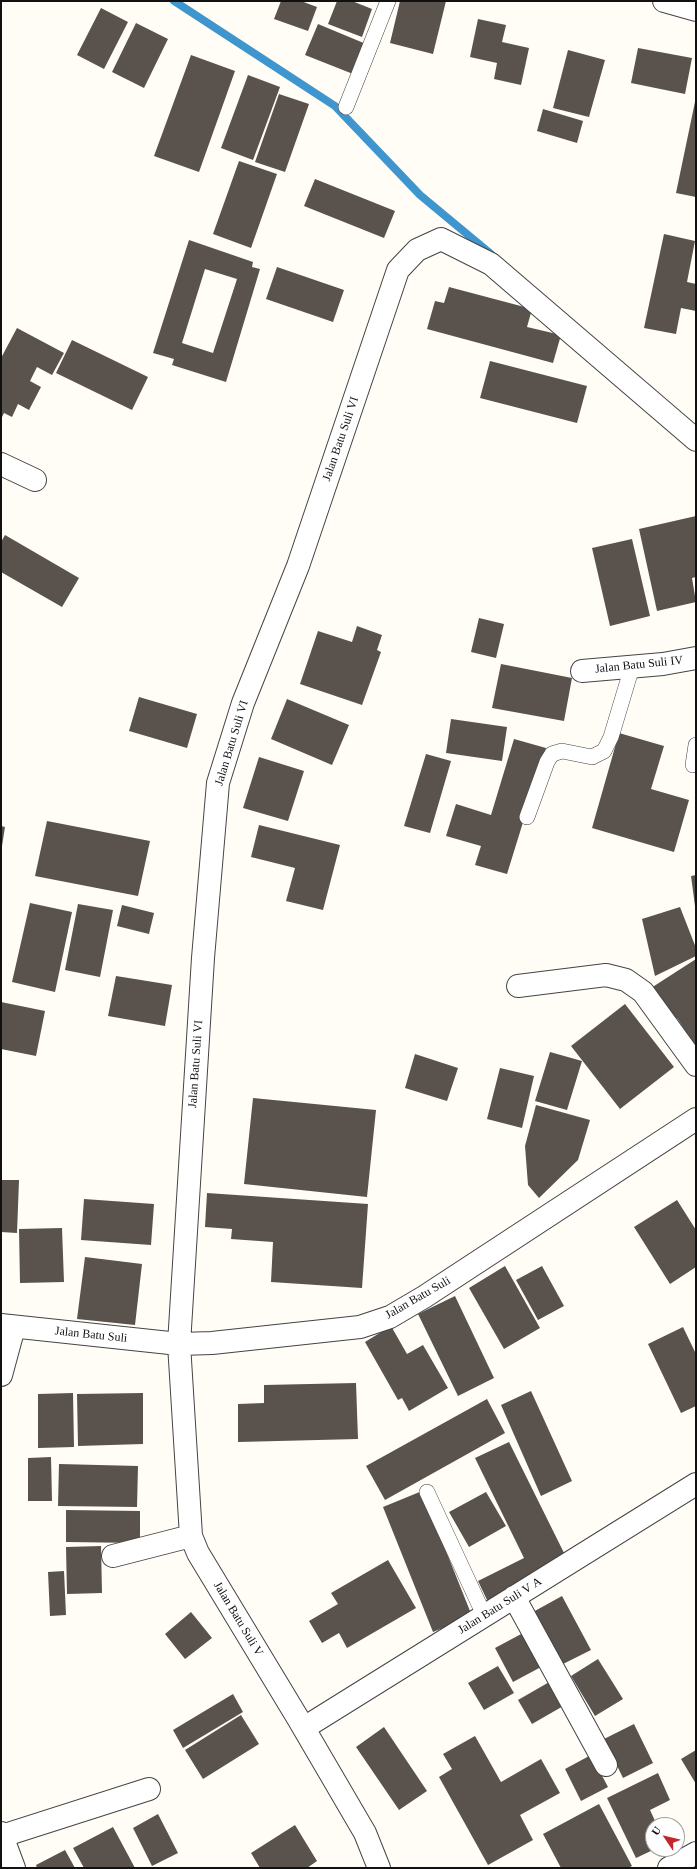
<!DOCTYPE html>
<style>
body{margin:0}
#map{position:relative;width:697px;height:1869px;overflow:hidden;background:#fffdf5;font-family:"Times New Roman",serif}
canvas{display:block}
.frame{position:absolute;inset:0;border:2px solid #111;pointer-events:none}
.north{position:absolute;left:645px;top:1817px;width:40px;height:40px;box-sizing:border-box;background:#fff;border:1px solid #a0a0a0;border-radius:50%;rotate:305deg;font-size:11px;font-weight:700;line-height:16px;text-align:center;color:#111}
.north::after{content:'';display:block;margin:auto;width:14px;height:18px;background:#c4262e;clip-path:polygon(50% 0,100% 100%,50% 72%,0 100%)}
</style>
<div id="map">
<canvas width="697" height="1869"></canvas>
<div class="frame"></div>
<div class="north">U</div>
</div>
<script>
const ctx = document.querySelector('canvas').getContext('2d');
ctx.lineJoin = 'round';
const toPath = rows => new Path2D(rows.map(r => 'M' + r).join(''));
function strokePath(path, color, width, dash) { ctx.strokeStyle = color; ctx.lineWidth = width; ctx.lineCap = dash ? 'butt' : 'round'; ctx.setLineDash(dash || []); ctx.stroke(path); }
function fill(path, color) { ctx.fillStyle = color; ctx.fill(path, 'evenodd'); }
function drawText(font, color, halo, rows, align = 'center') {
  ctx.font = font + ' "Times New Roman",serif'; ctx.lineWidth = 4; ctx.setLineDash([]); ctx.textBaseline = 'middle'; ctx.strokeStyle = halo; ctx.fillStyle = color; for (const [text, x, y, turn = 0] of rows) {
    ctx.save(); ctx.translate(x, y); ctx.rotate((+turn || 0) * Math.PI / 180); ctx.textAlign = isNaN(turn) ? turn : align; if (halo) ctx.strokeText(text, 0, 0); ctx.fillText(text, 0, 0); ctx.restore();
  }
}
const stream = toPath([
 [174,1,335,106,420,195,491,254]
]);
const building = toPath([
 [281,1,301,1,317,7,308,31,274,19],
 [337,1,352,1,372,9,362,37,328,24],
 [400,1,446,1,433,54,390,43],
 [101,8,128,22,104,69,77,55],
 [478,19,506,25,502,42,529,48,521,85,494,79,497,63,470,57],
 [136,23,168,39,144,88,112,72],
 [318,24,366,44,353,74,305,55],
 [638,48,692,58,685,94,631,83],
 [568,50,605,60,589,117,553,108],
 [191,55,235,71,199,172,154,156],
 [248,75,280,87,253,160,221,148],
 [279,94,309,104,285,172,255,162],
 [696,97,696,197,676,193],
 [543,109,583,121,577,143,537,131],
 [239,161,277,174,251,248,213,234],
 [315,179,395,211,384,238,304,206],
 [664,234,695,241,687,282,696,284,696,311,681,308,676,334,644,328],
 [189,240,253,262,252,267,260,269,226,382,172,365,174,359,153,353],
 [205,269,237,279,213,353,182,343],
 [277,267,344,290,333,322,266,299],
 [449,287,532,309,527,327,561,335,553,363,427,329,435,301,444,303],
 [17,328,64,353,52,375,37,367,30,381,41,387,29,410,18,404,12,417,4,413,1,419,1,358],
 [72,340,148,377,132,410,56,373],
 [490,361,587,386,577,423,480,398],
 [696,516,696,577,692,578,696,602,657,611,639,529],
 [5,535,79,578,62,607,1,572,1,542],
 [632,539,650,616,610,626,592,548],
 [479,618,504,624,496,658,471,652],
 [357,626,382,635,377,650,381,652,362,705,300,684,318,631,352,642],
 [501,664,572,678,564,721,492,708],
 [139,697,197,714,187,748,129,731],
 [287,699,349,725,332,765,271,739],
 [451,719,507,727,502,761,446,753],
 [619,733,664,746,651,789,689,800,674,852,592,828],
 [514,739,546,748,507,874,475,865,481,846,446,836,456,804,491,815],
 [426,754,451,761,430,833,404,826],
 [259,757,304,771,288,821,243,808],
 [47,821,150,841,138,896,35,876],
 [259,825,340,845,323,910,286,901,295,868,251,857],
 [1,826,5,827,2,846,1,846],
 [696,875,696,906,695,906,691,876],
 [30,903,72,912,55,992,12,982],
 [78,904,113,910,100,977,65,970],
 [122,905,154,913,149,934,117,926],
 [680,907,696,948,696,956,655,976,642,919],
 [696,959,696,1047,677,1018,673,1021,651,988],
 [116,976,172,985,165,1026,108,1016],
 [1,1002,45,1011,36,1056,1,1049],
 [625,1004,674,1067,620,1109,571,1046],
 [550,1052,582,1061,567,1110,535,1101],
 [415,1054,458,1068,447,1101,405,1088],
 [500,1068,534,1076,522,1128,487,1119],
 [253,1098,376,1110,367,1197,244,1184],
 [536,1105,590,1120,578,1160,539,1198,528,1185,525,1146],
 [1,1180,19,1180,17,1233,1,1232],
 [207,1193,368,1204,362,1288,271,1282,273,1242,231,1239,232,1229,205,1227],
 [84,1199,154,1204,151,1245,81,1240],
 [677,1200,696,1230,696,1267,670,1284,634,1227],
 [62,1228,64,1282,20,1283,19,1229],
 [85,1257,142,1264,135,1325,77,1319],
 [505,1266,540,1328,504,1349,469,1288],
 [542,1266,564,1306,538,1320,516,1280],
 [455,1296,494,1378,458,1396,418,1314],
 [391,1326,407,1354,423,1345,448,1388,409,1411,402,1398,398,1400,365,1342],
 [683,1327,696,1354,696,1406,681,1413,648,1344],
 [356,1383,358,1439,238,1442,238,1404,264,1403,264,1385],
 [531,1391,572,1481,541,1496,501,1405],
 [73,1393,74,1447,38,1448,38,1394],
 [143,1393,143,1444,78,1446,77,1394],
 [487,1399,505,1433,385,1500,366,1466],
 [509,1442,568,1561,488,1602,478,1581,524,1558,475,1458],
 [51,1457,52,1501,28,1501,28,1458],
 [59,1464,138,1466,137,1507,58,1506],
 [422,1491,472,1616,433,1632,383,1507],
 [486,1492,506,1526,469,1547,449,1512],
 [66,1510,140,1511,140,1543,66,1542],
 [101,1546,102,1593,67,1594,66,1547],
 [388,1560,416,1608,347,1648,339,1633,322,1643,309,1621,338,1604,331,1593],
 [64,1571,66,1615,50,1616,48,1572],
 [562,1596,591,1650,561,1665,533,1612],
 [191,1612,212,1638,185,1659,165,1634],
 [523,1633,541,1667,513,1682,495,1648],
 [598,1659,623,1699,595,1716,571,1676],
 [498,1666,514,1693,484,1710,468,1683],
 [551,1681,565,1705,532,1724,518,1700],
 [233,1694,243,1712,183,1748,173,1730],
 [241,1715,259,1744,203,1779,185,1750],
 [634,1724,653,1763,623,1778,604,1739],
 [384,1727,427,1791,399,1810,356,1747],
 [475,1736,501,1782,541,1759,560,1793,520,1815,533,1840,488,1865,439,1777,452,1769,443,1754],
 [696,1750,696,1784,681,1759],
 [591,1755,608,1787,581,1801,565,1769],
 [658,1773,670,1800,650,1810,657,1825,653,1825,653,1850,636,1858,607,1798],
 [599,1804,632,1866,628,1868,561,1868,543,1834],
 [158,1814,178,1853,152,1866,133,1828],
 [295,1825,317,1861,307,1868,260,1868,251,1853],
 [113,1827,135,1868,84,1868,73,1848],
 [65,1850,75,1868,37,1868,36,1865]
]);
const lane = toPath([
 [346,107,388,1],
 [693,765,696,745],
 [527,817,547,762,552,754,562,751,592,757,604,751,611,737,632,667],
 [427,1492,484,1615]
]);
const street = toPath([
 [664,1,696,10],
 [1,464,35,480],
 [582,671,663,664,696,658],
 [518,986,606,975,626,980,643,992,696,1065],
 [1,1325,179,1344,212,1343,360,1327,390,1317,424,1297,696,1119],
 [1,1375,14,1327],
 [113,1556,191,1536],
 [514,1597,606,1765],
 [304,1728,696,1484],
 [1,1833,14,1868],
 [2,1836,149,1789],
 [379,1868,365,1833,299,1720,198,1553,191,1536,179,1344,203,958,218,783,243,703,298,566,398,270,417,250,441,239,491,264,696,440],
 [669,1868,696,1853]
]);
const streetNames = [
 ["Jalan Batu Suli VI",341,439,-71],
 ["Jalan Batu Suli IV",639,665,-6],
 ["Jalan Batu Suli VI",232,743,-73],
 ["Jalan Batu Suli VI",196,1064,-86],
 ["Jalan Batu Suli",418,1298,-30],
 ["Jalan Batu Suli",91,1335,6],
 ["Jalan Batu Suli V A",500,1606,-32],
 ["Jalan Batu Suli V",238,1619,59]
];
strokePath(stream, '#3f96cf', 8);
fill(building, '#5a524d');
strokePath(lane, '#444', 16);
strokePath(street, '#444', 24);
strokePath(lane, '#fff', 15);
strokePath(street, '#fff', 22);
drawText('12px', '#111', '#fff', streetNames);
</script>
